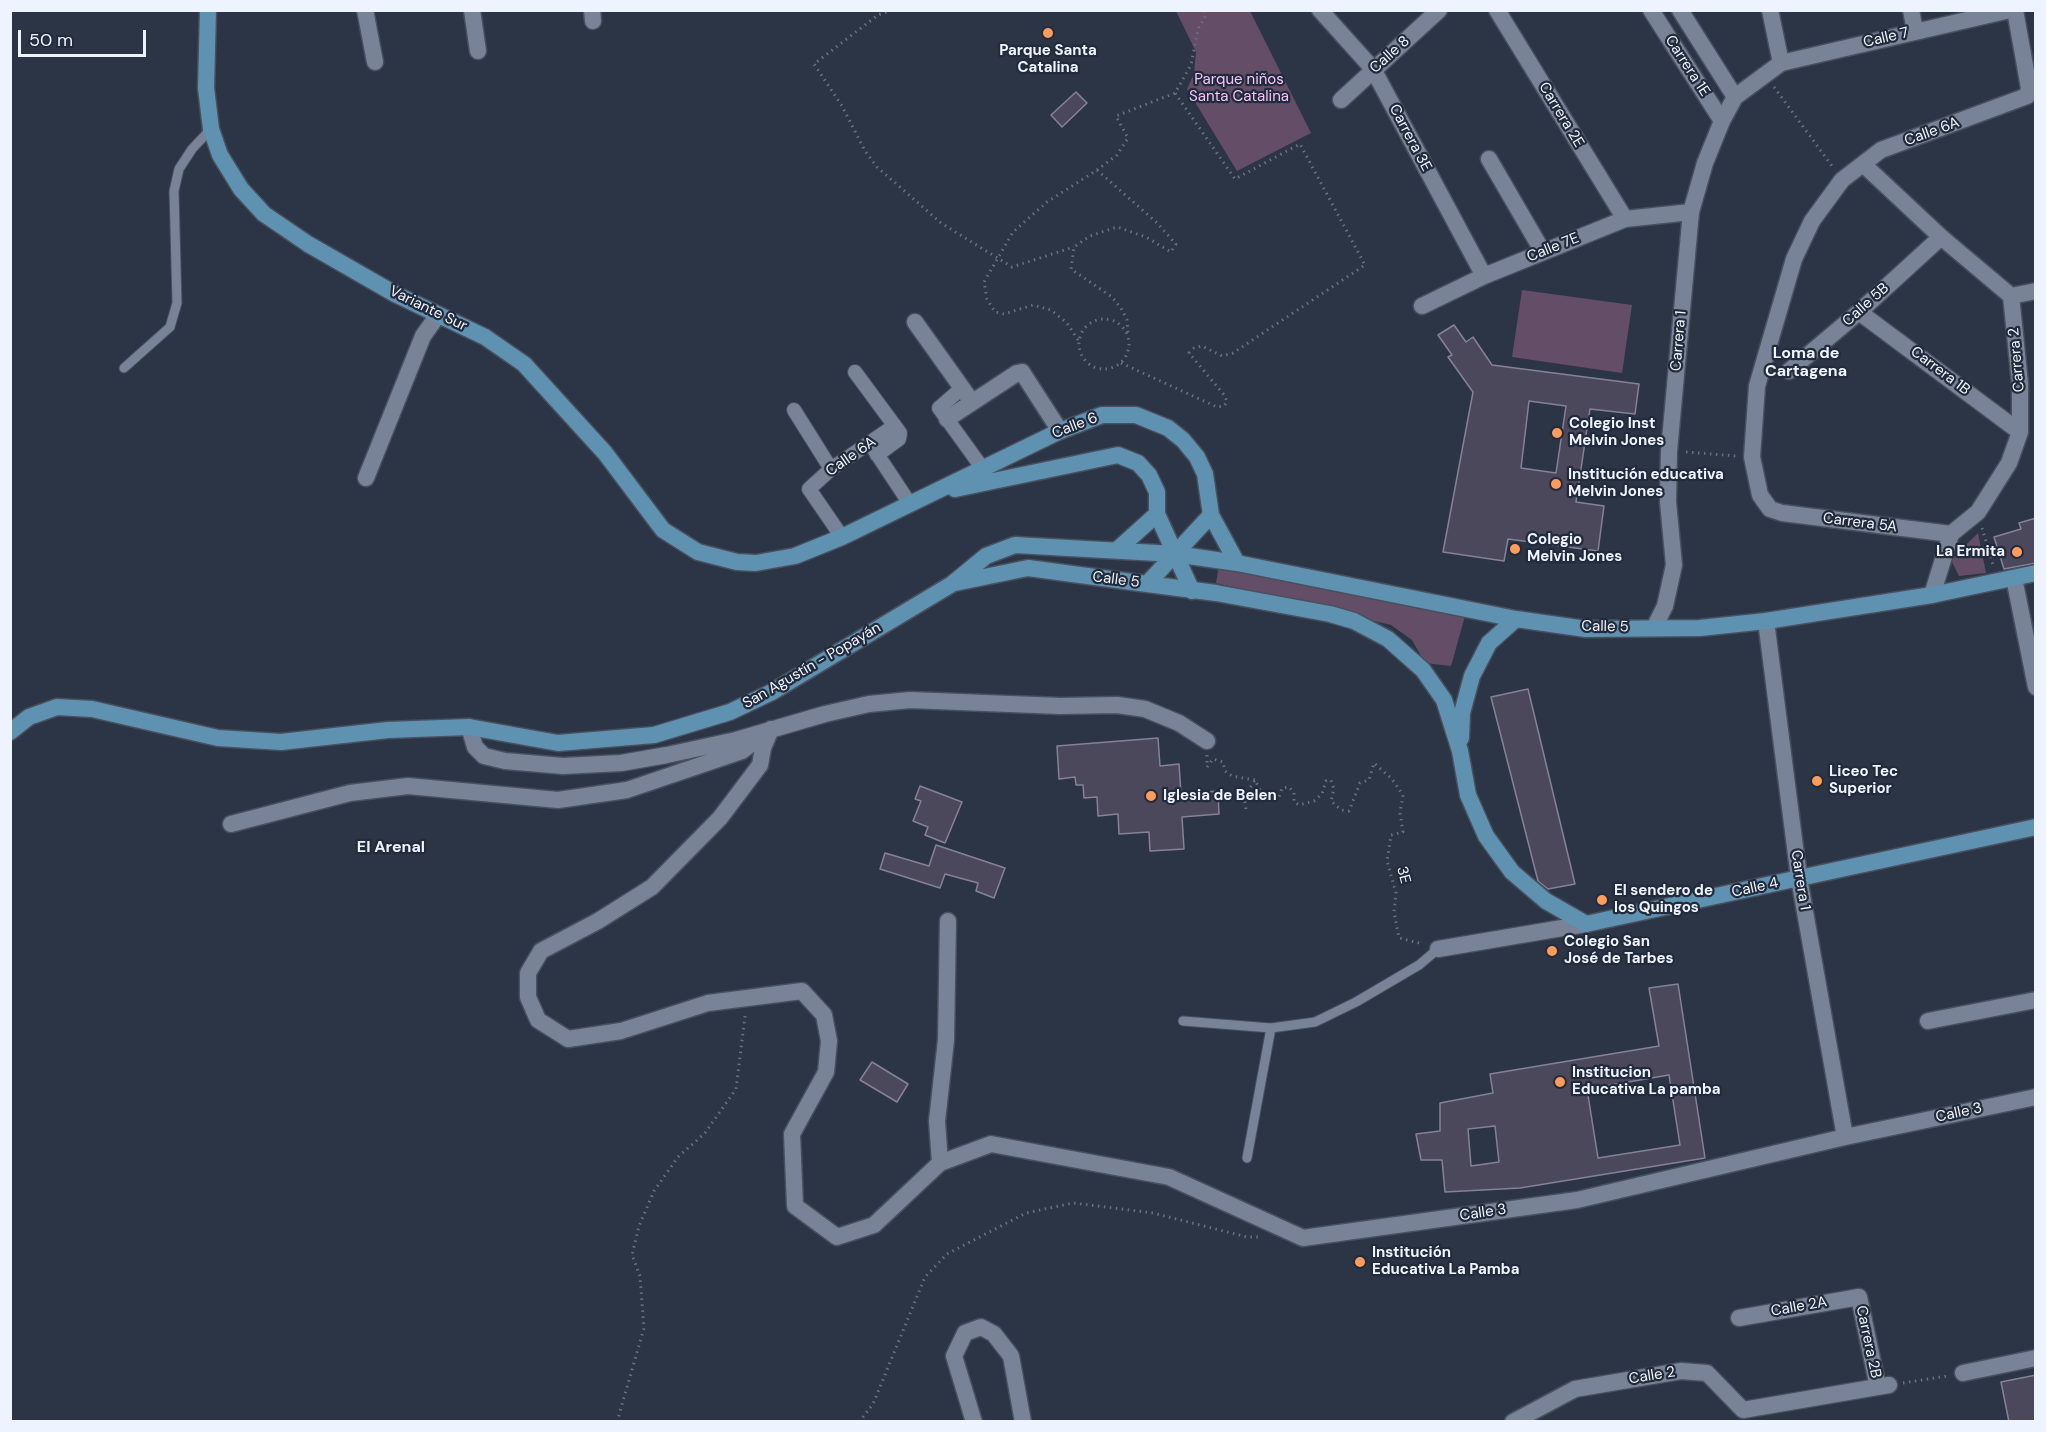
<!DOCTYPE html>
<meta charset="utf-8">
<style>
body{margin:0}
#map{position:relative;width:2046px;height:1432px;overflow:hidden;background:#2c3546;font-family:"DM Sans",sans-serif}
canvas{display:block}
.frame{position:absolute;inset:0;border:12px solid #eef4ff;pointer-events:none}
.scale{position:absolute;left:18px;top:30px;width:128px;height:27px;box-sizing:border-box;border:3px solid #eef4ff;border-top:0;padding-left:8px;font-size:18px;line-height:21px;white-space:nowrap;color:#eef4ff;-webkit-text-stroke:4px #222b3b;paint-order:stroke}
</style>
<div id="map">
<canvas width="2046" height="1432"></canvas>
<div class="frame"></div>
<div class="scale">50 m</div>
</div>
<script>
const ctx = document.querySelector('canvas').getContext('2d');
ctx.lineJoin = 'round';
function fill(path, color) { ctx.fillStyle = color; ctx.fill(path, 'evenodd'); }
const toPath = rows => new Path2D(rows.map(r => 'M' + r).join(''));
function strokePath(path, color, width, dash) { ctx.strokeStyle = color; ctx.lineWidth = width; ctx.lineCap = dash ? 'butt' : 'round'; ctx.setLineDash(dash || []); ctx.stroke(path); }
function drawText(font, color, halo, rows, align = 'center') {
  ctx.font = font + ' "DM Sans",sans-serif'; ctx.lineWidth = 4.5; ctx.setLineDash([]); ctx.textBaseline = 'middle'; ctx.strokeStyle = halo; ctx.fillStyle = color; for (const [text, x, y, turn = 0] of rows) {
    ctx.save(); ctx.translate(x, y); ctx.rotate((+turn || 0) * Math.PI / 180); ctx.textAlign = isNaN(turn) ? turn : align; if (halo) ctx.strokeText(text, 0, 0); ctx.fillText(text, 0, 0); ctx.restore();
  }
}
const green = toPath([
 [1176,11,1250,11,1311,133,1237,171,1187,89,1194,74,1196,52],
 [1522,290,1632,305,1622,373,1512,357],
 [1978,533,1986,573,1959,576,1951,560],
 [1219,565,1465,616,1451,666,1425,663,1412,640,1391,625,1216,583]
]);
const building = toPath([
 [1076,92,1087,103,1062,127,1051,115,1076,92],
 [1454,325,1466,342,1473,337,1492,365,1639,384,1635,414,1590,409,1576,502,1604,506,1598,551,1508,539,1504,561,1443,552,1473,392,1448,357,1452,355,1438,335,1454,325],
 [1529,401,1566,406,1556,473,1521,468,1529,401],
 [2036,518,2036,563,2004,569,1994,537,2021,529,2019,523,2036,518],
 [1528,689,1575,884,1548,889,1538,881,1491,697,1528,689],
 [1158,738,1160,766,1179,764,1181,794,1218,791,1219,814,1182,817,1184,849,1150,851,1149,832,1119,834,1118,814,1098,816,1097,797,1084,798,1083,785,1076,785,1075,777,1059,779,1057,746,1158,738],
 [920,786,962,802,945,843,925,835,928,827,913,821,921,801,915,799,920,786],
 [936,845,1005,868,994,898,976,891,978,883,945,874,940,888,880,869,885,853,929,866,936,845],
 [1678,984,1705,1158,1520,1188,1445,1192,1442,1160,1421,1160,1416,1134,1440,1131,1440,1103,1493,1093,1490,1074,1659,1046,1649,988,1678,984],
 [1669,1075,1680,1145,1598,1158,1587,1089,1669,1075],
 [1495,1126,1499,1162,1471,1166,1468,1129,1495,1126],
 [872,1062,908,1084,897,1102,860,1080,872,1062],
 [2036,1375,2036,1422,2009,1422,2001,1382,2036,1375]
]);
const path = toPath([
 [892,10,878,15,814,64,842,106,865,151,877,167,941,223,1012,267,1074,247],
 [1774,87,1832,166],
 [1097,170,1156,222,1176,244,1171,252,1146,237,1117,227,1090,236,1074,247,1071,269,1112,297,1121,308,1127,320,1128,334],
 '1079 344a25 25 0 1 1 50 0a25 25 0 1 1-50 0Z',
 [1078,340,1067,323,1051,310,1033,305,1004,314,995,312,987,299,984,282,1013,232,1047,202,1097,170,1117,155,1128,138,1116,116,1175,93],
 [1121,363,1217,407,1224,406,1227,402,1225,396,1189,353,1194,348,1202,346,1222,356,1233,353,1365,265,1300,144,1235,179,1175,93,1191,65,1198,29,1206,15,1203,10],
 [1686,452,1736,456],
 [1982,528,1993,565],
 [1207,755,1207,767,1213,759,1223,762,1225,771,1232,776,1255,780],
 [1246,809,1244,797,1255,780,1266,802,1279,798,1282,788,1289,787,1294,793,1294,802,1299,805,1314,801,1322,794,1326,781,1331,780,1334,789,1331,801,1341,810,1349,811,1360,783,1369,780,1374,763,1392,779,1403,795,1400,813,1403,832,1391,835,1387,861,1396,893,1394,912,1399,938,1423,944],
 [1903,1383,1947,1376],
 [617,1422,644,1328,640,1276,632,1255,639,1226,654,1191,678,1157,705,1133,736,1089,745,1016],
 [859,1422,873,1404,925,1277,947,1254,1026,1213,1073,1203,1153,1213,1247,1237,1259,1237]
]);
const service = toPath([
 [124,368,170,327,177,303,174,191,179,169,192,149,211,129],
 [1183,1021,1271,1028],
 [1247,1158,1271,1028,1315,1022,1356,1002,1419,965,1438,949]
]);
const pedestrian = toPath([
 [855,372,900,433,899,439,877,455],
 [962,388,939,408,983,469],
 [794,410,831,469],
 [873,448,910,504],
 [842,537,809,489,831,469,894,426]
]);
const minor = toPath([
 [365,10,375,62],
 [472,10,478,51],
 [592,10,593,21],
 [1320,10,1373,69,1484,276],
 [1497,10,1625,219],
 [1651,10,1722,121],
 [1680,10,1735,97],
 [1770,10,1781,63],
 [1341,100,1439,10],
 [1489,159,1543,252],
 [1863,164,1941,237,2011,296,2020,383,2020,432,2009,463,1978,512,1951,534,1932,595],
 [2011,296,2036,291],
 [1422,306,1484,276,1625,219,1691,212],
 [1859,312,2020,432],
 [915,322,972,402],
 [1789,371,1859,312,1941,237],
 [947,419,1017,373,1022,372,1060,431],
 [366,478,423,336,438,315],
 [1951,534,1782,513,1770,509,1760,495,1752,457,1757,386,1794,259,1812,221,1842,180,1881,150,2027,96,2029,88,2015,10],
 [2014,578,2036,687],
 [1766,621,1799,878,1845,1137],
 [469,727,475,747,484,756,505,761,563,766,621,763,667,755,736,740,825,714,869,704,910,700,1060,706,1117,705,1145,709,1179,723,1207,741],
 [771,729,763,748,760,765,720,818,652,887,598,921,541,951,528,973,528,997,538,1020,568,1039,621,1031,708,1003,802,991,824,1015,829,1041,826,1072,792,1134,795,1206,837,1237,874,1225,940,1163,991,1144,1169,1177,1303,1238,1577,1200,1845,1137,2036,1097],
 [231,824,350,793,408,786,558,800,627,790,742,751,761,736],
 [1438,949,1586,924],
 [1928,1021,2036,1000],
 [940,1163,937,1121,946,1040,948,921],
 [1739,1318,1859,1297,1878,1387],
 [1963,1373,2036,1358],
 [974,1422,954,1356,965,1333,981,1327,994,1334,1011,1356,1023,1422],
 [1513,1422,1575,1389,1681,1371,1707,1373,1743,1410,1889,1385]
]);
const tertiary = toPath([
 [1911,10,1915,31],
 [1654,628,1665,606,1674,565,1668,502,1669,451,1691,212,1705,163,1722,121,1735,97,1781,63,2010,10]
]);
const secondary = toPath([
 [208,10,206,88,211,129,220,155,241,189,264,214,308,244,395,294,485,337,524,364,605,453,663,530,698,552,737,562,756,563,795,556,842,537,1060,431,1102,415,1136,415,1168,428,1183,440,1197,457,1205,474,1211,515,1237,563],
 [955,489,1118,455,1138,463,1149,475,1157,492,1157,514,1192,591],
 [1117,550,1157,514],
 [955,583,1028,568,1147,584,1216,593,1330,614,1354,621,1388,639,1423,670,1444,700,1460,751,1468,795,1486,836,1512,872,1546,901,1586,924,2036,827],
 [1147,584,1211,515],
 [10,732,29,717,57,707,92,709,218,738,281,742,388,730,469,727,558,743,654,735,730,712,772,692,952,584,986,556,1015,545,1175,554,1237,563,1516,619,1586,629,1700,628,1766,621,1932,595,2036,573],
 [1461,738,1462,713,1472,676,1489,643,1516,619]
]);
const markers = [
 [1048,33,6,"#ff9b5b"],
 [1557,433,6,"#ff9b5b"],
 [1556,484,6,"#ff9b5b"],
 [1515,549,6,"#ff9b5b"],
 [2017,552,6,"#ff9b5b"],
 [1817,781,6,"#ff9b5b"],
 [1151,796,6,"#ff9b5b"],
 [1602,900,6,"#ff9b5b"],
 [1552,951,6,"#ff9b5b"],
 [1560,1082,6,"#ff9b5b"],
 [1360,1262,6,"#ff9b5b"]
];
const streetNames = [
 ["Calle 7",1886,38,-13],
 ["Calle 8",1390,55,-42],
 ["Carrera 1E",1687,66,57],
 ["Carrera 2E",1561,115,59],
 ["Calle 6A",1932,132,-20],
 ["Carrera 3E",1410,138,62],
 ["Calle 7E",1553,248,-22],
 ["Calle 5B",1866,305,-42],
 ["Variante Sur",428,309,26],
 ["Carrera 1",1679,341,-85],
 ["Carrera 2",2017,360,-95],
 ["Carrera 1B",1940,371,37],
 ["Calle 6",1075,426,-21],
 ["Calle 6A",851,457,-35],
 ["Carrera 5A",1860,523,7],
 ["Calle 5",1116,580,7],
 ["Calle 5",1605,627,1],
 ["San Agustín - Popayán",812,666,-30],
 ["3E",1403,875,75],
 ["Carrera 1",1800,880,81],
 ["Calle 4",1755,888,-12],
 ["Calle 3",1959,1113,-12],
 ["Calle 3",1483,1213,-8],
 ["Calle 2A",1799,1307,-10],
 ["Carrera 2B",1868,1342,78],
 ["Calle 2",1652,1376,-9]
];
const poiNames = [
 ["Parque Santa",1048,51,"center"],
 ["Catalina",1048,68,"center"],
 ["Colegio Inst",1569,424],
 ["Melvin Jones",1569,441],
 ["Institución educativa",1568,475],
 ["Melvin Jones",1568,492],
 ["Colegio",1527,540],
 ["Melvin Jones",1527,557],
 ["La Ermita",2005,552,"right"],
 ["Liceo Tec",1829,772],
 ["Superior",1829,789],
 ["Iglesia de Belen",1163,796],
 ["El sendero de",1614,891],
 ["los Quingos",1614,908],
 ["Colegio San",1564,942],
 ["José de Tarbes",1564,959],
 ["Institucion",1572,1073],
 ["Educativa La pamba",1572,1090],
 ["Institución",1372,1253],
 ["Educativa La Pamba",1372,1270]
];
const parkNames = [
 ["Parque niños",1239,80],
 ["Santa Catalina",1239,97]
];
const neighbourhoodNames = [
 ["Loma de",1806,354],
 ["Cartagena",1806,372],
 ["El Arenal",391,848]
];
fill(green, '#644d67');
fill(building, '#4c485c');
strokePath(building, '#858297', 1.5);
strokePath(service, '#48505f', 11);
strokePath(pedestrian, '#48505f', 16);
strokePath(minor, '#48505f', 19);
strokePath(tertiary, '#48505f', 19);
strokePath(secondary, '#48505f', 19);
strokePath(path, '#697180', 3, [1.5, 4.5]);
strokePath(service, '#788397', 9);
strokePath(pedestrian, '#788397', 14);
strokePath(minor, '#788397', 16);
strokePath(tertiary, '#788397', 16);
strokePath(secondary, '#5f91b1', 16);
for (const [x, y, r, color] of markers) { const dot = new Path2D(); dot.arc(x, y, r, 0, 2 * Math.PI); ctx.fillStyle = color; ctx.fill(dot); strokePath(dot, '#222b3b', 2); }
drawText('15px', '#eef4ff', '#222b3b', streetNames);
drawText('bold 15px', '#eef4ff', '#222b3b', poiNames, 'left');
drawText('15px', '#f4c4fa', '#222b3b', parkNames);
drawText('bold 16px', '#eef4ff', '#222b3b', neighbourhoodNames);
</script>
